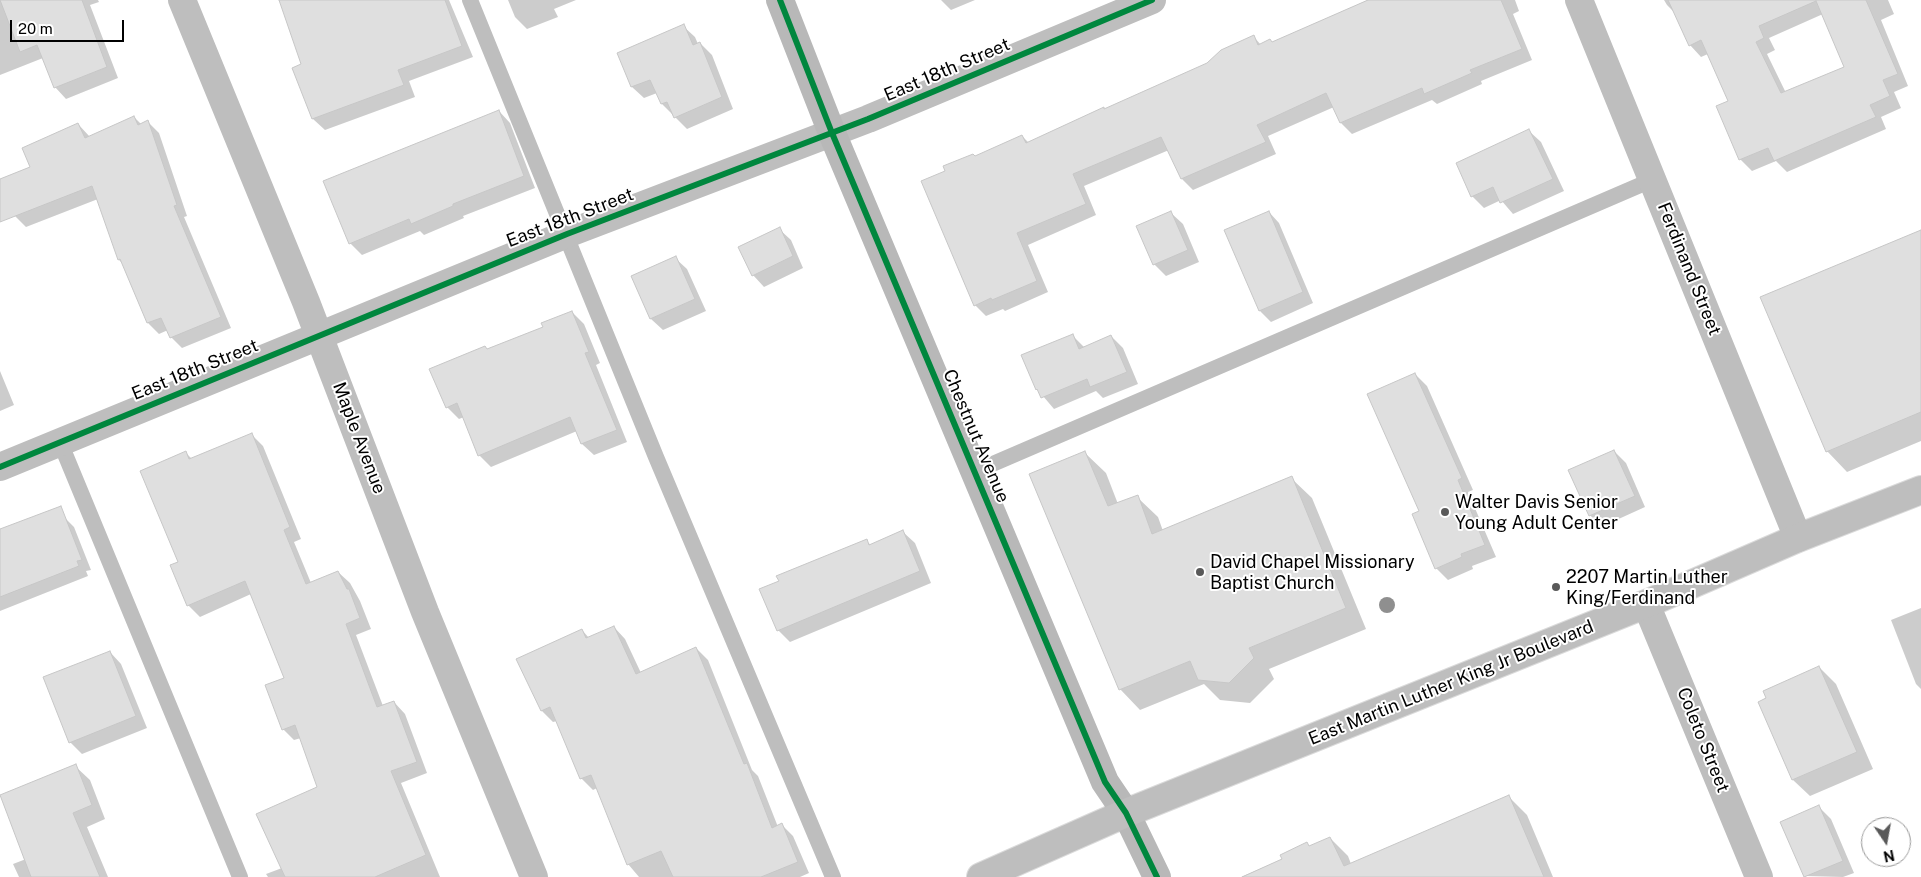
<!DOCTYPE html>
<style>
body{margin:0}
#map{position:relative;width:1921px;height:877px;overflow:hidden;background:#fff;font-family:"Public Sans",sans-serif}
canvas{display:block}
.north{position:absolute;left:1861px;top:817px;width:50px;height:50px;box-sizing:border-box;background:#fff;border:1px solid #999;border-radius:50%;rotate:168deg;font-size:14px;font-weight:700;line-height:20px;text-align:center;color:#000}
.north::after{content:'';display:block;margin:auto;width:18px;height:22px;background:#595959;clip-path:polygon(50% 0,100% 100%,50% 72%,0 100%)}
.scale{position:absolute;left:10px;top:20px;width:114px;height:22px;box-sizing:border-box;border:2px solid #000;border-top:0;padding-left:6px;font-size:15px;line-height:18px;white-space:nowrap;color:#000;-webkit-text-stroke:4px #fff;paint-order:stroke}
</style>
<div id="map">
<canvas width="1921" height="877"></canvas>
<div class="north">N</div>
<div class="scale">20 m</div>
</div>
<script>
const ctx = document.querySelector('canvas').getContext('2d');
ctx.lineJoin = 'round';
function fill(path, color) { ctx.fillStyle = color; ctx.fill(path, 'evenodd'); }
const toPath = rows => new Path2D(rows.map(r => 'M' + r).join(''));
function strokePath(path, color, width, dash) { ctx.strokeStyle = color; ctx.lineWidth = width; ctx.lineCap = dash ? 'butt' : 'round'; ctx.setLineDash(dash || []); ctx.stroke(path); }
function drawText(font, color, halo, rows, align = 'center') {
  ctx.font = font + ' "Public Sans",sans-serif'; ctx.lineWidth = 4; ctx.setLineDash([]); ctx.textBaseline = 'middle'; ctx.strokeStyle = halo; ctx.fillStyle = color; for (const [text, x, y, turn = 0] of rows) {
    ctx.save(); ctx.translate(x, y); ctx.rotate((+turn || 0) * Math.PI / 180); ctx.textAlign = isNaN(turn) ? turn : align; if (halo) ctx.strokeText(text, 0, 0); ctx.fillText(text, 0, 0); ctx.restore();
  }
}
const shadow = toPath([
 [0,0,98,0,99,2,90,5,118,78,66,99,55,87,43,58,0,75],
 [281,0,449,0,473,57,409,81,415,97,325,130,313,119,303,65],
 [508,0,576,0,554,9,558,17,527,29,515,17],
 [941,0,975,0,951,10],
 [1368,0,1515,0,1519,11,1513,14,1532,60,1481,81,1482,84,1437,104,1432,100,1352,134,1341,123,1334,107,1268,136,1276,154,1193,190,1182,179,1169,150,1084,186,1096,215,1028,245,1048,292,1005,311,1003,309,986,316,975,305,975,157,1022,136,1029,143,1207,64,1254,37,1261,45,1272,43],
 [1664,0,1888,0,1894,14,1881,20,1908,86,1894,92,1901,108,1881,117,1886,129,1787,172,1776,161,1752,171,1740,159,1729,102,1708,54,1701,57,1690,45,1676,14,1667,5],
 [1823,14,1846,67,1786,93,1767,54,1775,50,1769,38],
 [683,26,695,37,698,44,700,43,712,55,733,109,687,129,662,104,657,93,644,98,632,87,618,54],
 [499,111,510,123,535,188,463,216,464,218,424,235,420,231,362,255,350,243],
 [134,117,142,125,148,122,159,133,187,216,184,217,231,328,182,348,171,337,168,330,159,334,148,323,123,264,119,260,98,199,26,227,15,216,32,168,78,124,90,137],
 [1529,131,1541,142,1564,191,1513,214,1501,200,1484,208,1472,196],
 [1269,212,1279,223,1313,303,1271,322,1260,311,1226,231],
 [1171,213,1183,224,1199,262,1166,276,1154,264],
 [779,229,791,240,803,268,764,287,753,275],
 [1921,231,1921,441,1847,472,1827,451],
 [675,258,687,269,706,311,663,330,651,319,632,277],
 [572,312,584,324,600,363,596,365,627,442,594,455,582,444,577,431,491,467,479,455,464,417,459,419,447,407,487,350,544,327],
 [1073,336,1085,348,1111,336,1123,348,1138,384,1103,398,1096,391,1054,409,1037,389],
 [0,371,14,405,0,411],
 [1415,374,1427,386,1473,490,1468,492,1496,557,1472,566,1473,569,1448,580,1436,568,1421,512],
 [252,435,263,446,301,539,294,542,311,583,338,572,350,583,360,601,371,629,356,635,383,706,394,702,405,714,427,773,401,783,440,877,268,877,266,874,282,868,319,787,301,738,294,740,283,729,285,679,251,594,200,617,188,605,179,563,186,453,192,459],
 [1614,451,1626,463,1645,507,1601,527,1590,515],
 [1085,453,1106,473,1118,504,1137,497,1158,517,1163,531,1291,478,1312,498,1366,629,1269,669,1274,679,1250,703,1220,700,1204,684,1140,710,1120,689],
 [65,518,74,527,91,570,86,571,88,576,0,611,0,542],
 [903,532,915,543,931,583,790,642,778,630,866,541,871,545],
 [1921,608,1921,689,1916,684,1891,620],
 [614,627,625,639,641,673,696,648,708,660,752,770,758,776,778,827,782,825,793,836,809,873,800,877,639,877,628,864,597,788,593,790,581,778,557,721,553,722,542,711,518,660,582,630,589,638],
 [110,652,121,664,147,728,82,754,70,742],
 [1819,667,1836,684,1873,769,1810,796,1793,780,1759,702],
 [75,766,90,780,105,819,87,827,108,877,19,877,13,864,26,859],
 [1509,797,1527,815,1553,877,1241,877,1283,859,1307,844,1310,847,1330,838,1348,856,1351,864],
 [1819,807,1831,819,1854,873,1843,877,1805,876]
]);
const building = toPath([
 [0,0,82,0,107,67,54,88,37,45,20,52,0,0],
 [279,0,445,0,462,46,398,70,404,85,312,119,292,68,301,64,279,0],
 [1368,0,1501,0,1522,49,1470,70,1472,73,1424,94,1422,88,1340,123,1326,93,1257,125,1266,142,1181,179,1161,137,1073,174,1086,204,1017,233,1037,281,992,300,991,298,974,306,921,181,945,171,943,166,973,154,975,156,1022,135,1026,143,1104,107,1104,109,1207,63,1221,50,1254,35,1258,45,1270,39,1272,42,1368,0],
 [1668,0,1866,0,1898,74,1883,80,1890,96,1870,105,1876,117,1774,161,1768,148,1739,160,1716,106,1728,101,1701,40,1689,46,1668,0],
 [1816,1,1844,67,1781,93,1756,42,1764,38,1759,26,1816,1],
 [684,24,693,45,700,42,722,97,674,118,667,102,661,104,650,80,631,87,617,53,684,24],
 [499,110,524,176,453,204,453,206,411,224,409,219,349,244,323,181,499,110],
 [134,116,138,125,148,120,177,205,174,206,221,317,170,338,161,318,147,323,120,259,118,260,92,186,0,222,0,179,30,167,22,148,78,123,85,138,134,116],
 [1529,129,1553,179,1500,203,1493,187,1471,197,1456,163,1529,129],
 [1171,211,1188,250,1153,265,1136,226,1171,211],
 [1269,211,1303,292,1259,311,1224,230,1269,211],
 [780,227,793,256,752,276,738,247,780,227],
 [1921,230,1921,412,1826,452,1760,297,1921,230],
 [676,256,695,299,650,319,631,276,676,256],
 [572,311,589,352,585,353,617,430,581,444,570,417,478,456,457,403,446,408,429,369,485,346,487,349,543,327,541,323,572,311],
 [1073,334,1079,349,1111,335,1127,372,1090,387,1087,379,1041,398,1037,389,1036,390,1021,355,1073,334],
 [1415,373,1462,478,1458,480,1485,545,1461,554,1462,557,1435,569,1412,514,1419,511,1367,394,1415,373],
 [252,433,290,527,284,530,306,584,338,571,347,589,349,589,360,618,346,624,377,707,394,701,417,762,391,771,426,855,375,877,285,877,256,814,317,787,295,725,282,730,265,685,284,678,245,581,187,606,170,565,178,562,140,471,186,451,189,459,252,433],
 [1614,450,1635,496,1589,516,1568,470,1614,450],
 [1085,451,1108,506,1138,495,1152,534,1292,476,1346,608,1249,648,1254,658,1229,683,1198,680,1190,661,1119,690,1029,474,1085,451],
 [61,506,82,560,77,561,79,566,0,597,0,529,61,506],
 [903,530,920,571,777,631,759,589,779,581,776,576,867,539,869,545,903,530],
 [614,626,636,674,696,647,744,764,747,763,772,828,782,823,798,862,761,877,673,877,661,851,627,865,591,775,580,779,550,707,541,711,516,659,582,629,586,638,614,626],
 [110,651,136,716,69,743,43,677,110,651],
 [1819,666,1857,752,1792,780,1758,702,1766,698,1763,691,1819,666],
 [76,764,92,805,73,813,100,877,31,877,0,795,76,764],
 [1509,795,1544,877,1242,877,1282,859,1280,855,1307,842,1309,846,1330,837,1344,866,1509,795],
 [1819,805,1843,861,1804,877,1780,822,1819,805]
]);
const service = toPath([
 [470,0,656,457,833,877],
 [60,442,240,877],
 [974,472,1652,180]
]);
const minor = toPath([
 [182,0,306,302,425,612,534,877],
 [1579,0,1798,538],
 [0,467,567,234,868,119,1152,0],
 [1646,604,1759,877]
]);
const secondary = toPath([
 [780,0,832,133,1105,782,1126,813,1157,877]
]);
const primary = toPath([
 [981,877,1126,813,1646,604,1798,538,1921,490]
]);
const cycleway = toPath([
 [780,0,832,133,1105,782,1126,813,1157,877],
 [0,467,567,234,868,119,1152,0]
]);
const trees = [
 [1387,605]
];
const markers = [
 [1445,512,5,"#595959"],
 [1200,572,5,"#595959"],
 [1556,587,5,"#595959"]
];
const streetNames = [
 ["East 18th Street",947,70,-23],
 ["East 18th Street",570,218,-21],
 ["Ferdinand Street",1689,269,68],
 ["East 18th Street",195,370,-22],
 ["Chestnut Avenue",976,436,67],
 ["Maple Avenue",359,438,69],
 ["East Martin Luther King Jr Boulevard",1451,683,-22],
 ["Coleto Street",1703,740,68]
];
const poiNames = [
 ["Walter Davis Senior",1455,502],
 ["Young Adult Center",1455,523],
 ["David Chapel Missionary",1210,562],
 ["Baptist Church",1210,583],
 ["2207 Martin Luther",1566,577],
 ["King/Ferdinand",1566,598]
];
fill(shadow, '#0003');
fill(building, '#dfdfdf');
strokePath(building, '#c7c7c7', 1);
strokePath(primary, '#dbdbdb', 30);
strokePath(service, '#bebebe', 16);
strokePath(minor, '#bebebe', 28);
strokePath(secondary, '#b8b8b8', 28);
strokePath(primary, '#bebebe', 28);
strokePath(cycleway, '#00873e', 6);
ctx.fillStyle = '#8f8f8f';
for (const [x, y] of trees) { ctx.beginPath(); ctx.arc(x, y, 8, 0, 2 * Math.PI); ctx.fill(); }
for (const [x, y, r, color] of markers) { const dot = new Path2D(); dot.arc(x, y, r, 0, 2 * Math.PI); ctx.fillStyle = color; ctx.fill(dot); strokePath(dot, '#fff', 2); }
drawText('18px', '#000', '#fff', streetNames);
drawText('18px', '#000', '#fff', poiNames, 'left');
</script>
